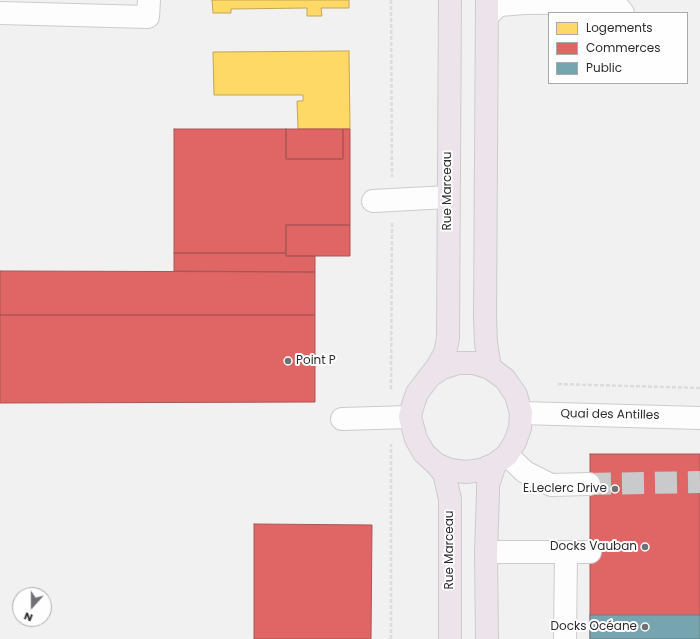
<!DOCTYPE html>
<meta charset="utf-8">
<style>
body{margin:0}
#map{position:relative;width:700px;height:639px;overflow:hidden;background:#f2f1f2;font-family:Poppins,sans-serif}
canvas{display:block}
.legend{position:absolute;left:548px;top:12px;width:140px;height:72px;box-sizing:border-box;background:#fffeff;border:1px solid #abaaab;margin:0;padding:5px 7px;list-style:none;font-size:12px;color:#2c2b2d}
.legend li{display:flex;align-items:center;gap:8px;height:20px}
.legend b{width:20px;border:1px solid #abaaab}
.north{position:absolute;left:12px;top:587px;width:40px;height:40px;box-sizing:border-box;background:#fffeff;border:1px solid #abaaab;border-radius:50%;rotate:201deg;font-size:11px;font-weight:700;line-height:16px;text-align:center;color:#2c2b2d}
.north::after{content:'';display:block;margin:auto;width:14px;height:18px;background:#717072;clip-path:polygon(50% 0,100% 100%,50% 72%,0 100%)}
</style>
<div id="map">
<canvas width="700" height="639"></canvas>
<ul class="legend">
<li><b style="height:11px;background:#ffd966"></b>Logements</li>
<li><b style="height:11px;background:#e06666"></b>Commerces</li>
<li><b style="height:11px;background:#76a5af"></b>Public</li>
</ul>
<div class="north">N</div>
</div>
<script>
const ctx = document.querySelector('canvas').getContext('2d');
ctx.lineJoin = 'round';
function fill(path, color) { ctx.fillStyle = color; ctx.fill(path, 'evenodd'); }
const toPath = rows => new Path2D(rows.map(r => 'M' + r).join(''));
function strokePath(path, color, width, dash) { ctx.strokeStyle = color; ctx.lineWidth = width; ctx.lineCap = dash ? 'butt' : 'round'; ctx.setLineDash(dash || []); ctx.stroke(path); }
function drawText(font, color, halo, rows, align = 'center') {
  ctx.font = font + ' Poppins,sans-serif'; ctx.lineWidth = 4; ctx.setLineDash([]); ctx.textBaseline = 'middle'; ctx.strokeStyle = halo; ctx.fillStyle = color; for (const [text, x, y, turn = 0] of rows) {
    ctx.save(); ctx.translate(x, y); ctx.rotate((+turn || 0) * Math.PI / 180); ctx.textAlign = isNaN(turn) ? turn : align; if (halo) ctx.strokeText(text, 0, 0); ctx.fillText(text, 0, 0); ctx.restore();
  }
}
const homes = toPath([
 [212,0,349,0,349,8,321,8,322,16,307,16,307,8,231,9,231,13,213,13,212,0],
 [349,51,350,129,298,129,297,101,303,101,303,95,214,95,213,52,349,51]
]);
const shops = toPath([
 [174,129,286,129,286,159,343,159,343,129,350,129,350,225,286,225,286,253,174,253,174,129],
 [286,129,343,129,343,159,286,159,286,129],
 [286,225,350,225,350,256,286,256,286,225],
 [174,253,286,253,286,256,315,256,315,272,174,271,174,253],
 [0,271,315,272,315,315,0,315,0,271],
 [0,315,315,315,315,402,0,403,0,315],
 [590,454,700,454,700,639,590,639,590,454],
 [254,524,372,525,371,639,254,639,254,524]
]);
const public = toPath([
 [590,615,700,615,700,639,590,639,590,615]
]);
const minorTunnel = toPath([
 [589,484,700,482]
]);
const path = toPath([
 [391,0,392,177],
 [558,384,700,388],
 [391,389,392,222],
 [391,639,391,444]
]);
const minor = toPath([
 [0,13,148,17,149,0],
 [487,16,499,5,524,3,614,2,623,13],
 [373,201,448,197],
 [521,413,700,418],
 [342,419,410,417],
 [507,455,525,472,551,485,589,484],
 [486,552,590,552],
 [565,639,566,552]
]);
const major = toPath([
 [487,0,485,317,486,343,490,368],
 [429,377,442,368,458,363,474,363,490,368,505,379,516,395,521,413,520,428,515,442,507,455,495,464,481,470,466,472,450,470,436,464],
 [450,639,450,499,444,473,436,464,424,453,416,439,410,417,412,408,417,393,437,367,445,353,448,338,450,0],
 [487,639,486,552,488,493,488,485,495,464]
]);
const markers = [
 [288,361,4,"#717072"],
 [615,489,4,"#717072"],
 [645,547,4,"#717072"],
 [645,627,4,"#717072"]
];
const streetNames = [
 ["Rue Marceau",448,191,-90],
 ["Quai des Antilles",610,415,1],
 ["Rue Marceau",450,550,-90]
];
const poiNames = [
 ["Point P",296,361,"left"],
 ["E.Leclerc Drive",607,489],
 ["Docks Vauban",637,547],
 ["Docks Océane",637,627]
];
fill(homes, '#ffd966');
strokePath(homes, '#c0a555', 1);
fill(shops, '#e06666');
strokePath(shops, '#aa5455', 1);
fill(public, '#76a5af');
strokePath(public, '#608088', 1);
strokePath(minorTunnel, '#cac9cb', 22, [22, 11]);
strokePath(minor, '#cdcccd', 24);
strokePath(major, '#ccc', 24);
strokePath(path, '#dcdcdc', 2.5, [4, 2]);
strokePath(minor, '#fdfdfd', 22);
strokePath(major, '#ede3ea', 22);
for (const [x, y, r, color] of markers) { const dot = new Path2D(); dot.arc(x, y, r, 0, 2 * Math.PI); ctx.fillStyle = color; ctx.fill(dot); strokePath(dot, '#fffeff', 1.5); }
drawText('12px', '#2c2b2d', '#fffeff', streetNames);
drawText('12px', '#2c2b2d', '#fffeff', poiNames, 'right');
</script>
